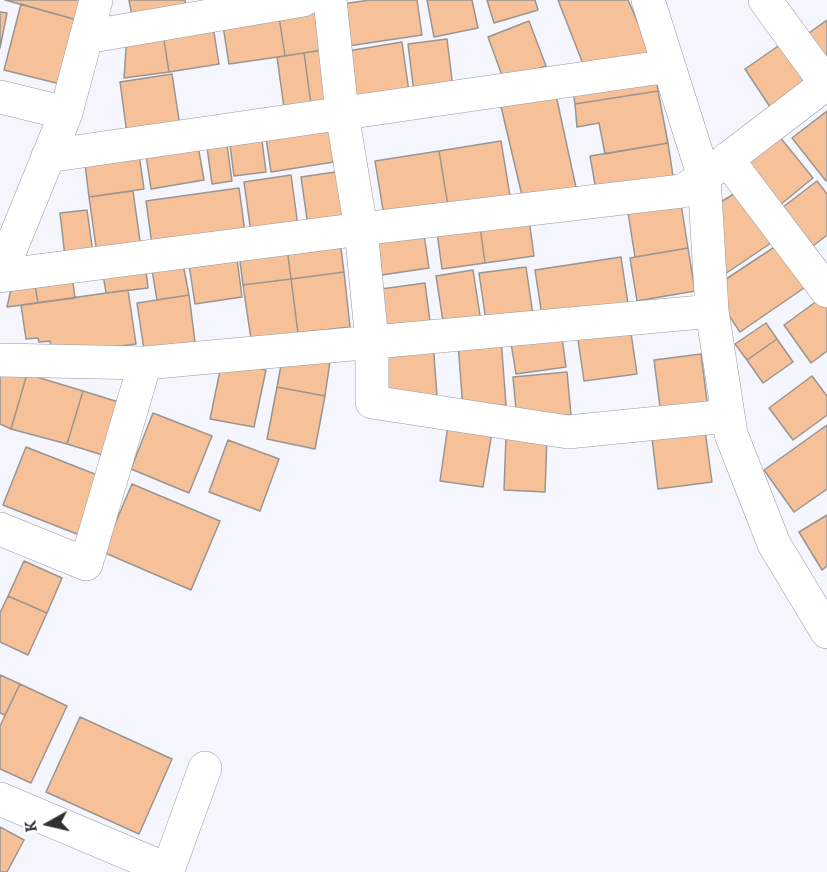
<!DOCTYPE html>
<style>
body{margin:0}
#map{position:relative;width:827px;height:872px;overflow:hidden;background:#f5f5fd;font-family:Lora,serif}
canvas{display:block}
.north{position:absolute;left:18px;top:794px;width:60px;height:60px;-webkit-text-stroke:4px #fff;paint-order:stroke;rotate:262deg;font-size:16px;font-weight:700;line-height:24px;text-align:center;color:#303033}
.north::after{content:'';display:block;margin:auto;width:21px;height:27px;background:#303033;clip-path:polygon(50% 0,100% 100%,50% 72%,0 100%)}
</style>
<div id="map">
<canvas width="827" height="872"></canvas>
<div class="north">K</div>
</div>
<script>
const ctx = document.querySelector('canvas').getContext('2d');
ctx.lineJoin = 'round';
function fill(path, color) { ctx.fillStyle = color; ctx.fill(path, 'evenodd'); }
const toPath = rows => new Path2D(rows.map(r => 'M' + r).join(''));
function strokePath(path, color, width, dash) { ctx.strokeStyle = color; ctx.lineWidth = width; ctx.lineCap = dash ? 'butt' : 'round'; ctx.setLineDash(dash || []); ctx.stroke(path); }
const building = toPath([
 [5,0,82,0,77,20,5,0],
 [129,0,185,0,186,8,132,16,129,0],
 [370,0,417,0,422,35,348,46,342,4,370,0],
 [427,0,472,0,478,28,434,37,427,0],
 [487,0,535,0,538,10,494,23,487,0],
 [558,0,628,0,653,58,585,69,558,0],
 [322,3,329,49,285,56,278,10,322,3],
 [21,4,77,20,60,84,4,70,21,4],
 [278,10,285,56,229,64,222,20,278,10],
 [0,12,7,13,0,48,0,12],
 [212,20,219,64,169,72,162,28,212,20],
 [827,20,827,66,806,35,827,20],
 [529,21,546,66,504,81,488,37,529,21],
 [162,28,169,72,124,78,127,34,162,28],
 [447,39,453,88,414,93,408,44,447,39],
 [402,42,409,92,355,101,348,51,402,42],
 [784,42,811,83,772,110,745,69,784,42],
 [329,49,338,107,312,111,304,53,329,49],
 [304,53,312,111,285,115,277,57,304,53],
 [655,71,658,91,575,104,572,84,655,71],
 [172,74,180,126,127,134,120,82,172,74],
 [554,86,577,192,524,204,499,98,554,86],
 [658,91,668,143,605,154,599,123,577,127,575,104,658,91],
 [827,111,827,180,826,181,792,138,827,111],
 [334,121,340,161,271,172,265,131,334,121],
 [261,133,266,172,234,176,229,137,261,133],
 [779,136,813,178,780,205,746,163,779,136],
 [226,137,232,181,212,184,206,140,226,137],
 [197,140,204,180,151,189,145,148,197,140],
 [501,141,510,196,448,206,439,151,501,141],
 [668,143,673,176,596,190,590,156,668,143],
 [138,148,144,189,89,197,84,156,138,148],
 [439,151,448,206,384,216,375,161,439,151],
 [342,171,349,221,308,226,301,177,342,171],
 [291,175,298,226,251,233,244,182,291,175],
 [817,181,827,194,827,235,813,246,783,207,817,181],
 [239,188,245,232,152,245,146,201,239,188],
 [742,189,774,241,722,276,719,203,742,189],
 [133,191,141,248,97,254,89,197,133,191],
 [680,198,688,248,635,257,627,206,680,198],
 [87,210,93,253,65,257,60,213,87,210],
 [528,212,534,256,485,263,479,219,528,212],
 [479,219,485,263,442,269,436,225,479,219],
 [423,228,429,268,375,276,369,236,423,228],
 [339,233,344,272,291,279,286,240,339,233],
 [286,240,291,279,243,285,238,246,286,240],
 [779,244,807,286,740,332,711,289,779,244],
 [688,248,695,291,637,301,630,258,688,248],
 [236,251,242,297,195,304,188,258,236,251],
 [621,257,628,304,542,316,535,270,621,257],
 [182,259,189,295,157,300,151,264,182,259],
 [145,263,148,288,106,293,102,268,145,263],
 [526,267,533,315,486,321,479,273,526,267],
 [71,268,75,298,38,303,33,273,71,268],
 [473,270,481,322,444,328,436,276,473,270],
 [344,272,350,327,298,333,291,279,344,272],
 [33,273,38,303,7,307,14,276,33,273],
 [291,279,298,333,251,339,243,285,291,279],
 [425,283,431,329,387,335,381,289,425,283],
 [128,290,136,344,62,354,51,348,50,341,39,342,38,338,26,339,21,305,128,290],
 [189,295,195,342,144,350,137,303,189,295],
 [821,298,827,306,827,351,811,363,784,325,821,298],
 [766,323,777,339,747,360,735,344,766,323],
 [630,326,637,374,584,381,577,333,630,326],
 [561,330,566,367,516,374,510,337,561,330],
 [501,339,506,405,463,409,458,343,501,339],
 [777,339,793,362,763,383,747,360,777,339],
 [433,342,437,396,380,400,376,346,433,342],
 [283,354,331,354,325,396,277,387,283,354],
 [701,354,708,409,661,415,654,360,701,354],
 [222,361,266,370,254,427,210,419,222,361],
 [0,372,27,374,11,429,0,424,0,372],
 [567,372,571,415,517,420,513,377,567,372],
 [27,374,83,391,67,444,11,429,27,374],
 [812,376,827,396,827,415,793,440,769,408,812,376],
 [277,387,325,396,315,449,267,439,277,387],
 [83,391,125,404,109,457,67,444,83,391],
 [153,413,212,436,189,493,131,469,153,413],
 [448,425,492,432,483,487,440,481,448,425],
 [827,425,827,489,794,512,764,470,827,425],
 [705,430,712,482,658,489,652,438,705,430],
 [506,436,547,438,545,492,504,490,506,436],
 [228,440,279,459,260,511,209,492,228,440],
 [26,447,105,478,82,536,3,505,26,447],
 [132,484,220,521,191,590,103,552,132,484],
 [827,515,827,566,822,570,799,532,827,515],
 [24,561,62,578,47,613,8,596,24,561],
 [8,596,47,613,28,655,0,642,0,613,8,596],
 [0,675,20,684,5,715,0,713,0,675],
 [20,684,67,706,31,783,0,769,0,726,20,684],
 [80,717,172,759,139,834,46,792,80,717],
 [0,827,24,840,7,872,0,872,0,827]
]);
const minor = toPath([
 [330,0,342,113,361,229,372,342,372,402,568,432,728,416],
 [648,0,704,177,712,311,731,434,774,544,827,632],
 [765,0,827,85],
 [86,37,303,0],
 [0,97,66,113],
 [48,156,669,66],
 [727,159,827,291],
 [0,275,66,113,96,0],
 [0,276,361,229,682,191,704,177,827,83],
 [0,360,145,363,712,311],
 [0,529,86,564,145,363],
 [0,799,168,870,205,768]
]);
fill(building, '#f6c198');
strokePath(building, '#9b9590', 1.5);
strokePath(minor, '#9999a0', 34);
strokePath(minor, '#fff', 33);
</script>
